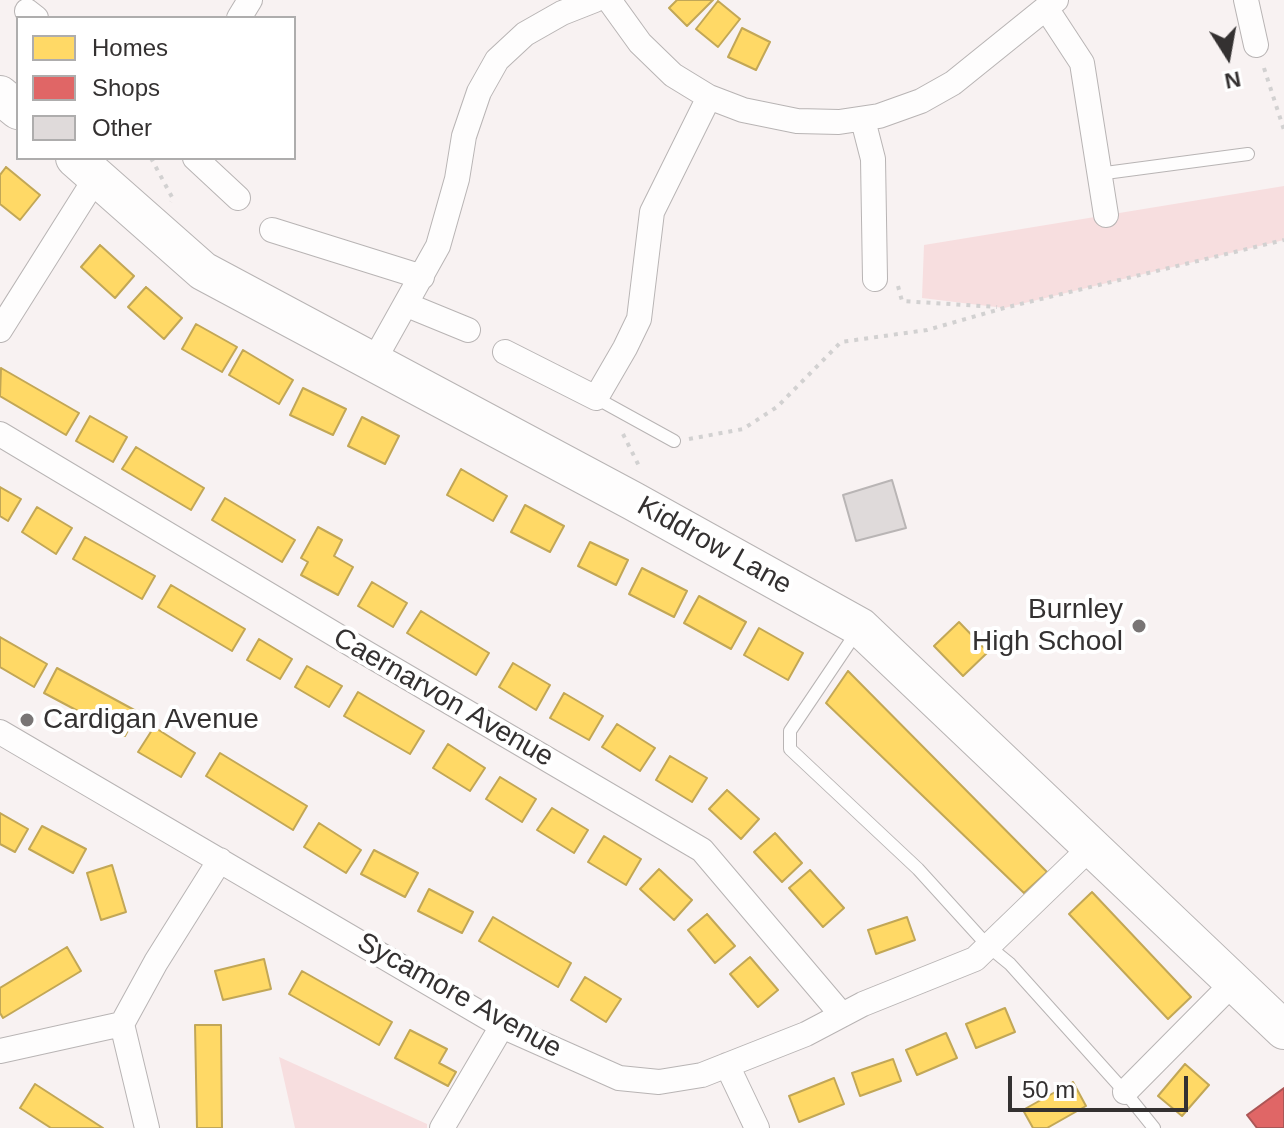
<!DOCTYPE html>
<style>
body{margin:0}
#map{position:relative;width:1284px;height:1128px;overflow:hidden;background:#f8f2f2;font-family:Arial,sans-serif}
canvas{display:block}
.legend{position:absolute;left:16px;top:16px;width:280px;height:144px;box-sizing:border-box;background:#fff;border:2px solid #aeadad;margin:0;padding:10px 14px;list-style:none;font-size:24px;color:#343131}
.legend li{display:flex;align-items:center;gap:16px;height:40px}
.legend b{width:40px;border:2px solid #aeadad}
.north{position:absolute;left:1188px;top:16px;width:80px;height:80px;-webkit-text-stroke:6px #fff;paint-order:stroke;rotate:169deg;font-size:22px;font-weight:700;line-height:32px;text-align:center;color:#343131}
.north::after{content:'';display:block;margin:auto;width:28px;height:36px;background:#343131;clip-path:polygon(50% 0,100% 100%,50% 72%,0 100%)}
.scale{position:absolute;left:1008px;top:1076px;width:180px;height:36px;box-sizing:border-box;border:4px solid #343131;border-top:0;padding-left:10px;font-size:24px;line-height:28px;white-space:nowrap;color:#343131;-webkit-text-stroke:6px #fff;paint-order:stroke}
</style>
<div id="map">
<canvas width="1284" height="1128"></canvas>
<ul class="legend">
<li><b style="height:22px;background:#ffd966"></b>Homes</li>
<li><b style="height:22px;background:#e06666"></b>Shops</li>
<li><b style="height:22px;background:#dfdada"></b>Other</li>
</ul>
<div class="north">N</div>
<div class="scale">50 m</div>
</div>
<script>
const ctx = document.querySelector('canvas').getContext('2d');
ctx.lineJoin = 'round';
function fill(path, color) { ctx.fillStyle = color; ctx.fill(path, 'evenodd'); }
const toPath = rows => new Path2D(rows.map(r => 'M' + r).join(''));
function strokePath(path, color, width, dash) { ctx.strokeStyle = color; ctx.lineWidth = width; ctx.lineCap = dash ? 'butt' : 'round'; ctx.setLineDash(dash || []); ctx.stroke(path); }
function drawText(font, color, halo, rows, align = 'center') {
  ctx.font = font + ' Arial,sans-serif'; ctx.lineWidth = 8; ctx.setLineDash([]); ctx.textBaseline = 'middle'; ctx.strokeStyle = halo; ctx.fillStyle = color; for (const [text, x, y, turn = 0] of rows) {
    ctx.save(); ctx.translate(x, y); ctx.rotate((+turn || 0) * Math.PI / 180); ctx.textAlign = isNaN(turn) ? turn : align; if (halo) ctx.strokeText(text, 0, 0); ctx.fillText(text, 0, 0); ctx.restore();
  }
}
const green = toPath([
 [1284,186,1284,240,1004,308,922,298,924,245],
 [279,1057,427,1124,427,1128,295,1128]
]);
const homes = toPath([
 [677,0,713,0,687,26,669,8,677,0],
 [718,1,740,19,718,47,696,29,718,1],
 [742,28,770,42,756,70,728,57,742,28],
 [6,167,40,195,20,220,0,204,0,175,6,167],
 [100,245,134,276,115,298,81,267,100,245],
 [146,287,182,318,164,339,128,307,146,287],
 [196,324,237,347,222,372,182,349,196,324],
 [243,350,293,380,279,404,229,375,243,350],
 [1,368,79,413,66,435,0,396,1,368],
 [303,388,346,409,333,435,290,415,303,388],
 [90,416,127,437,113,462,76,441,90,416],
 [362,417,399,436,385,464,348,446,362,417],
 [136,447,204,488,191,510,122,469,136,447],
 [461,469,507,496,493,521,447,495,461,469],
 [0,487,21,499,8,521,0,516,0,487],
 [225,498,295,540,282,562,212,520,225,498],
 [525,505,564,526,550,552,511,532,525,505],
 [37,507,72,528,56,554,22,532,37,507],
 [318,527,342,540,334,556,353,567,338,595,301,575,308,562,301,558,318,527],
 [85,537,155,576,142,599,73,559,85,537],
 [590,542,628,560,616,585,578,566,590,542],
 [642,568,687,591,674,617,629,594,642,568],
 [372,582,407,603,393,627,358,606,372,582],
 [171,585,245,629,232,651,158,607,171,585],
 [699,596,746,622,731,649,684,623,699,596],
 [421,611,489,653,476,675,407,633,421,611],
 [959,622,988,652,963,676,934,646,959,622],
 [759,628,803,653,788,680,744,655,759,628],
 [0,637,47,664,34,687,0,667,0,637],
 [259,639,292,659,280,679,247,660,259,639],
 [513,663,550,685,536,710,499,687,513,663],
 [307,666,342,686,329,707,295,687,307,666],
 [57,668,138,712,125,736,44,693,57,668],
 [848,671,1047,872,1024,893,826,703,848,671],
 [358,692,424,731,410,754,344,716,358,692],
 [564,693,603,716,589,740,550,718,564,693],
 [617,724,655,748,640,771,602,747,617,724],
 [154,727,195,753,181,777,138,752,154,727],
 [448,744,485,768,470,791,433,768,448,744],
 [220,753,307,806,293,830,206,776,220,753],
 [670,756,707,778,692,802,656,780,670,756],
 [500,777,536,799,522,822,486,799,500,777],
 [727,790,759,819,741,839,709,809,727,790],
 [552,808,588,830,574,853,537,830,552,808],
 [0,813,28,829,15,852,0,844,0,813],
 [319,823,361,850,346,873,304,847,319,823],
 [42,826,86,849,73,873,29,849,42,826],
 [775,833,802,863,782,882,754,852,775,833],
 [604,836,641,859,626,885,588,862,604,836],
 [374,850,418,873,405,897,361,874,374,850],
 [112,865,126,912,101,920,87,873,112,865],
 [659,869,692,900,674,920,640,889,659,869],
 [810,870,844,908,823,927,789,888,810,870],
 [429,889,473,912,462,933,418,911,429,889],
 [1092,892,1191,997,1168,1019,1069,914,1092,892],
 [707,914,735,946,715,963,688,930,707,914],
 [493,917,571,963,558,987,479,941,493,917],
 [907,917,915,940,876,954,868,930,907,917],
 [67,947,81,971,3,1018,0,1013,0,988,67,947],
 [750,957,778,990,758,1007,730,974,750,957],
 [264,959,271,989,223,1000,215,971,264,959],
 [302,971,392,1022,379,1045,289,994,302,971],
 [585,977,621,999,606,1022,571,1000,585,977],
 [1005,1008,1015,1032,976,1048,966,1024,1005,1008],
 [195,1025,221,1025,222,1128,197,1128,195,1025],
 [410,1030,447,1049,439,1063,456,1072,448,1086,395,1058,410,1030],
 [946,1033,957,1058,917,1075,906,1050,946,1033],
 [893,1059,901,1081,860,1096,852,1073,893,1059],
 [1185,1064,1209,1085,1182,1116,1158,1096,1185,1064],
 [834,1078,844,1104,799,1122,789,1096,834,1078],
 [1073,1082,1086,1106,1047,1128,1033,1128,1023,1110,1073,1082],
 [35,1084,103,1128,51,1128,20,1108,35,1084]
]);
const shops = toPath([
 [1284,1088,1284,1128,1257,1128,1247,1115,1284,1088]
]);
const building = toPath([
 [892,480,906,528,856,541,843,495,892,480]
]);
const path = toPath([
 [1264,68,1284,130],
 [151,158,173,199,171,202],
 [898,286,902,301,997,307],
 [623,434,639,466,638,469],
 [689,439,743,429,777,407,841,342,927,330,1004,308,1284,240]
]);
const service = toPath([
 [1098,174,1248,154],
 [596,398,674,441],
 [858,630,790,731,790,749,918,869,988,946,1010,964,1125,1092,1154,1128]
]);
const minor = toPath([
 [609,0,640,43,673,75,709,97,743,110,797,121,839,122,879,116,921,101,953,83,1056,0],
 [1246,0,1256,45],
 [1046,8,1082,63,1106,215],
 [27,11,36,18],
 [239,18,250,0],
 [863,120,873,159,875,279],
 [195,158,238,198],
 [272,230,422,277],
 [407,305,468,330],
 [0,330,97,176],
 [505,352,596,398,625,348,639,319,652,212,709,97],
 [372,364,438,246,457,179,464,136,479,92,497,60,525,34,562,13,595,0],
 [0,434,361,650,702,850,842,1015],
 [0,732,502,1026,619,1078,659,1082,702,1075,806,1034,863,1004,975,959,1090,848],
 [122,1024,147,1128],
 [0,1051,122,1024,156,962,220,860],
 [727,1065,757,1128],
 [1125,1092,1234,982],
 [442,1128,502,1026]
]);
const primary = toPath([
 [0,95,18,110],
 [75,158,203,271,633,501,860,627,1284,1030]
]);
const markers = [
 [1139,626,8,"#797575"],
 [27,720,8,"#797575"]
];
const streetNames = [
 ["Kiddrow Lane",714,546,29],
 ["Caernarvon Avenue",443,698,30],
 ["Sycamore Avenue",459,996,29]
];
const poiNames = [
 ["Burnley",1123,610],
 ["High School",1123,642],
 ["Cardigan Avenue",43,720,"left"]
];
fill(green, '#f7dedf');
fill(homes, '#ffd966');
strokePath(homes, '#c2a756', 2);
fill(shops, '#e06666');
strokePath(shops, '#ac5656', 2);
fill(building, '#dfdada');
strokePath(building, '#b9b5b5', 2);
strokePath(service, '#b8b4b4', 14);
strokePath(minor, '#b8b4b4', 26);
strokePath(primary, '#b8b4b4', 40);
strokePath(path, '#d2d1d1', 4, [4, 6]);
strokePath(service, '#fefdfd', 12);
strokePath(minor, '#fefdfd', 24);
strokePath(primary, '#fefdfd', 38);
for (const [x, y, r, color] of markers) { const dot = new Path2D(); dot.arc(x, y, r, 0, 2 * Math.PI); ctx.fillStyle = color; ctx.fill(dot); strokePath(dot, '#fff', 3); }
drawText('28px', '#343131', '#fff', streetNames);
drawText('28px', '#343131', '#fff', poiNames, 'right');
</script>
